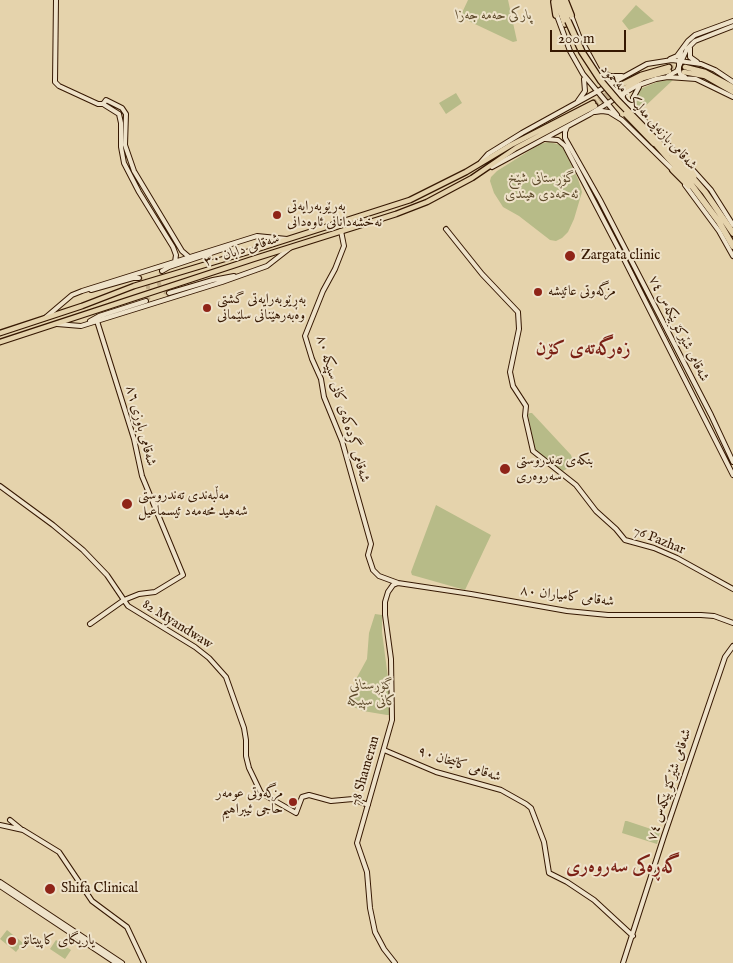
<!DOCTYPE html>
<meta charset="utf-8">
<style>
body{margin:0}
#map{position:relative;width:733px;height:963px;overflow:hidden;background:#e5d3ac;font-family:"IM FELL English",serif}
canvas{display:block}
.scale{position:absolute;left:550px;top:30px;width:76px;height:22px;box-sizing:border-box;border:2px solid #361802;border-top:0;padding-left:6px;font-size:15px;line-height:18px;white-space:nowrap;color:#361802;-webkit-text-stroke:4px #eee2c9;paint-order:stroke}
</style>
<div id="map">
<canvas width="733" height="963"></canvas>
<div class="scale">200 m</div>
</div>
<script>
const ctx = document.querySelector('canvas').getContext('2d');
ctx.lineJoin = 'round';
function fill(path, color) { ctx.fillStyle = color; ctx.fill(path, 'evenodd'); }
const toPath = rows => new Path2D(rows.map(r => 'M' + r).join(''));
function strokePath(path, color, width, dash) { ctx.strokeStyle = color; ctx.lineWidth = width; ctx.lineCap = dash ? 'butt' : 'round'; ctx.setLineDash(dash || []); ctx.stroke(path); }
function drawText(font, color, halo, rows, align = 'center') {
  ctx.font = font + ' "IM FELL English",Amiri,serif'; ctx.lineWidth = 4; ctx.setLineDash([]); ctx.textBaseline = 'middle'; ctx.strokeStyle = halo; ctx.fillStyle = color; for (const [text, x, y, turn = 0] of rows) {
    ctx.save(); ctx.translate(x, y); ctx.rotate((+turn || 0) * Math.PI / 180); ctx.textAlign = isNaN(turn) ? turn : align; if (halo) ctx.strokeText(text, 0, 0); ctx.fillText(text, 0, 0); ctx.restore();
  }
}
const green = toPath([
 [468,0,508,0,517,41,513,42,460,17],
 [636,5,654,21,629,30,622,21],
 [674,79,640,111,636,105,635,99,640,89,657,82],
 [456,93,462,103,446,114,439,103],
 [549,142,561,145,563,148,578,179,582,192,574,219,568,232,562,238,556,241,550,240,519,216,503,207,494,193,490,181,491,177,497,171,540,144],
 [530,413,532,413,571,455,574,465,561,472,535,451,528,414],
 [436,505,491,535,465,590,412,575,411,572],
 [375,614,382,615,382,632,391,701,391,715,387,715,363,711,351,706,356,679,367,659,369,633],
 [625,821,627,821,660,832,657,844,622,833],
 [7,930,23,943,16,952,0,939],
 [56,940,71,950,65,959,50,949]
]);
const secondaryTunnel = toPath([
 [162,271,158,278,159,284,163,292,169,293],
 [139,278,146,281,148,287,149,297,146,301]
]);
const primaryTunnel = toPath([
 [669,67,685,67],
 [593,103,619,86],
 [595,106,615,94]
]);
const secondary = toPath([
 [56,0,55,82,59,86,98,104,103,104,119,114,121,123,121,147,124,163,139,192,173,247,176,255,175,262],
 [556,13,570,51,583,74,617,115],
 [571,15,579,36,597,69,610,85,686,163],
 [690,48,690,57,697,62],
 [681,52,679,61,679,70,680,74,685,77],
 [670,59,677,56,688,41,695,35,733,21],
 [600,71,610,76,622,76],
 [668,76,677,71,687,49,695,41,733,26],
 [578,101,585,91,584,79],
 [103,104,106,100,122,108,126,114,125,145,134,171,182,251,189,257],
 [595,112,602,111,609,112,622,120,673,170],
 [637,112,633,105,633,98,639,87],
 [567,127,565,132,565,138,600,200,711,415,733,462],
 [545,139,558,140,565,146,624,259,733,475],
 [481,162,488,154,522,133,647,64,672,60,701,64,715,70,733,82],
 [492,167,590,114,636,86,656,79,668,77,696,79,733,97],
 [693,170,711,190,733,225],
 [685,185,719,231,733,256],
 [446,229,482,274,518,312,519,329,510,372,513,386,526,406,525,416,533,451,576,485,596,511,616,529,625,540,654,548,677,558,733,589],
 [341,231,344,246,335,269,323,291,305,336,312,359,321,379,324,397,342,441,371,544,368,555,373,570,379,576,398,583,471,594,567,611,608,615,701,615,714,616,733,623],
 [162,271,169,267,229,247],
 [91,290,133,278,139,278],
 [169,293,213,280,234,276],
 [45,318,72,295,82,291,257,236,287,239],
 [90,321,99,316,146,301],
 [57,324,81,326,222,282,267,266,290,248],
 [0,486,53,525,83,550,107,575,128,606,195,647,209,658,226,677,244,728,246,740,246,756,249,768,261,793,296,813,302,797,309,795,331,801,353,799,368,805],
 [90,624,124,600,139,594,155,592,183,575,142,476,134,439,97,321],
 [384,750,436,772,501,790,526,804,531,808,544,842,549,873,567,882,594,900,633,936],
 [10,820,21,829],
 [0,825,23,830,59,852,92,901,127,927,144,963],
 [0,882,122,963],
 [0,886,116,963],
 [395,963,384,949,375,932,370,908,367,872,357,843,392,720,391,659,385,615,385,602,388,592,393,585,398,583],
 [623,963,664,836,725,657,733,646]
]);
const primary = toPath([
 [685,67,705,72,733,87],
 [684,72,705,76,733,92],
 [619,86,641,75,669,67],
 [622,90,643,78,669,71],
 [0,333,82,306,134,286,254,250,410,200,466,172,511,145,593,103],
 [0,342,253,259,396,214,427,202,472,178,516,148,595,106]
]);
const highway = toPath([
 [557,0,565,24],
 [561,0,567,19],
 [565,0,571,15],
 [554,2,556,15],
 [657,141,671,153,705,192,733,233],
 [655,143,690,183,719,222,733,246],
 [686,163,694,176],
 [673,170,689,186]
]);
const highwayBridge = toPath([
 [568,21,582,52,601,81,618,101,657,141],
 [626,114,654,143]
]);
const markers = [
 [277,215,5,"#8f2418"],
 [570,256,6,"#8f2418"],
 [538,292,5,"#8f2418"],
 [207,308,5,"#8f2418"],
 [505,469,6,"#8f2418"],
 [127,504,6,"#8f2418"],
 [293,802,5,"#8f2418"],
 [50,889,6,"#8f2418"],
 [12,941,5,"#8f2418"]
];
const parkNames = [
 ["پارکی حەمە جەزا",494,16],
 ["گۆڕستانی شێخ",542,179],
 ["ئەحمەدی هیندی",542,195],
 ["گۆڕستانی",372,686],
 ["کانی سپیکە",372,702]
];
const streetNames = [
 ["شەقامی بازنەیی مەلیک مەحمود",648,118,48],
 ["شەقامی دابان ٣٠",242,251,-18],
 ["شەقامی شێرکۆ بێکەس ٧٤",678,329,63],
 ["شەقامی گردەکەی کانی سپیکە ٨٠",342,409,73],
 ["شەقامی باوزی ٨٦",140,426,75],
 ["76 Pazhar",659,541,22],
 ["شەقامی کامیاران ٨٠",567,597,7],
 ["82 Myandwaw",177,625,32],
 ["شەقامی کانیخان ٩٠",459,765,18],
 ["78 Shameran",366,771,-74],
 ["شەقامی شێرکۆ بێکەس ٧٤",670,785,-72]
];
const poiNames = [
 ["بەڕێوبەرایەتی",287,207],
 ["نەخشەدانانی ئاوەدانی",287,223],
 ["Zargata clinic",581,256],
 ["مزگەوتی عائیشە",548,292],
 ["بەڕێوبەرایەتی گشتی",217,300],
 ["وەبەرهێنانی سلێمانی",217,316],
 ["بنکەی تەندروستی",516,461],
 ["سەروەری",516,477],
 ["مەڵبەندی تەندروستی",138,496],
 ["شەهید محەمەد ئیسماعیل",138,512],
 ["مزگەوتی عومەر",283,794,"right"],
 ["حاجی ئیبراهیم",283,810,"right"],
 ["Shifa Clinical",61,889],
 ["یاریگای کاپیتانۆ",22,941]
];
const districtNames = [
 ["زەرگەتەی کۆن",583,350],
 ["گەڕەکی سەروەری",623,868]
];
fill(green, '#b7bb88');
strokePath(secondaryTunnel, '#c2ae8a', 4, [4, 2]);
strokePath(primaryTunnel, '#c2ae8a', 4.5, [4.5, 2]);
strokePath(secondary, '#361802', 6);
strokePath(primary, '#361802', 7);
strokePath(highway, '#361802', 8);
strokePath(secondary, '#eee2c9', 4);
strokePath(primary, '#e5d3ac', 4.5);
strokePath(highway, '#e5d3ac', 5.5);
strokePath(highwayBridge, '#361802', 8, []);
strokePath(highwayBridge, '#e5d3ac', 5.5);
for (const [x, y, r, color] of markers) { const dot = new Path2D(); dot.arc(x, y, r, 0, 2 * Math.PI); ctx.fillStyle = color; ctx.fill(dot); strokePath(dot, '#eee2c9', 2); }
drawText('italic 14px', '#5d492a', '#eee2c9', parkNames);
drawText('14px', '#361802', '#eee2c9', streetNames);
drawText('14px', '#361802', '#eee2c9', poiNames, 'left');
drawText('bold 19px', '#7a1f14', '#eee2c9', districtNames);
</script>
